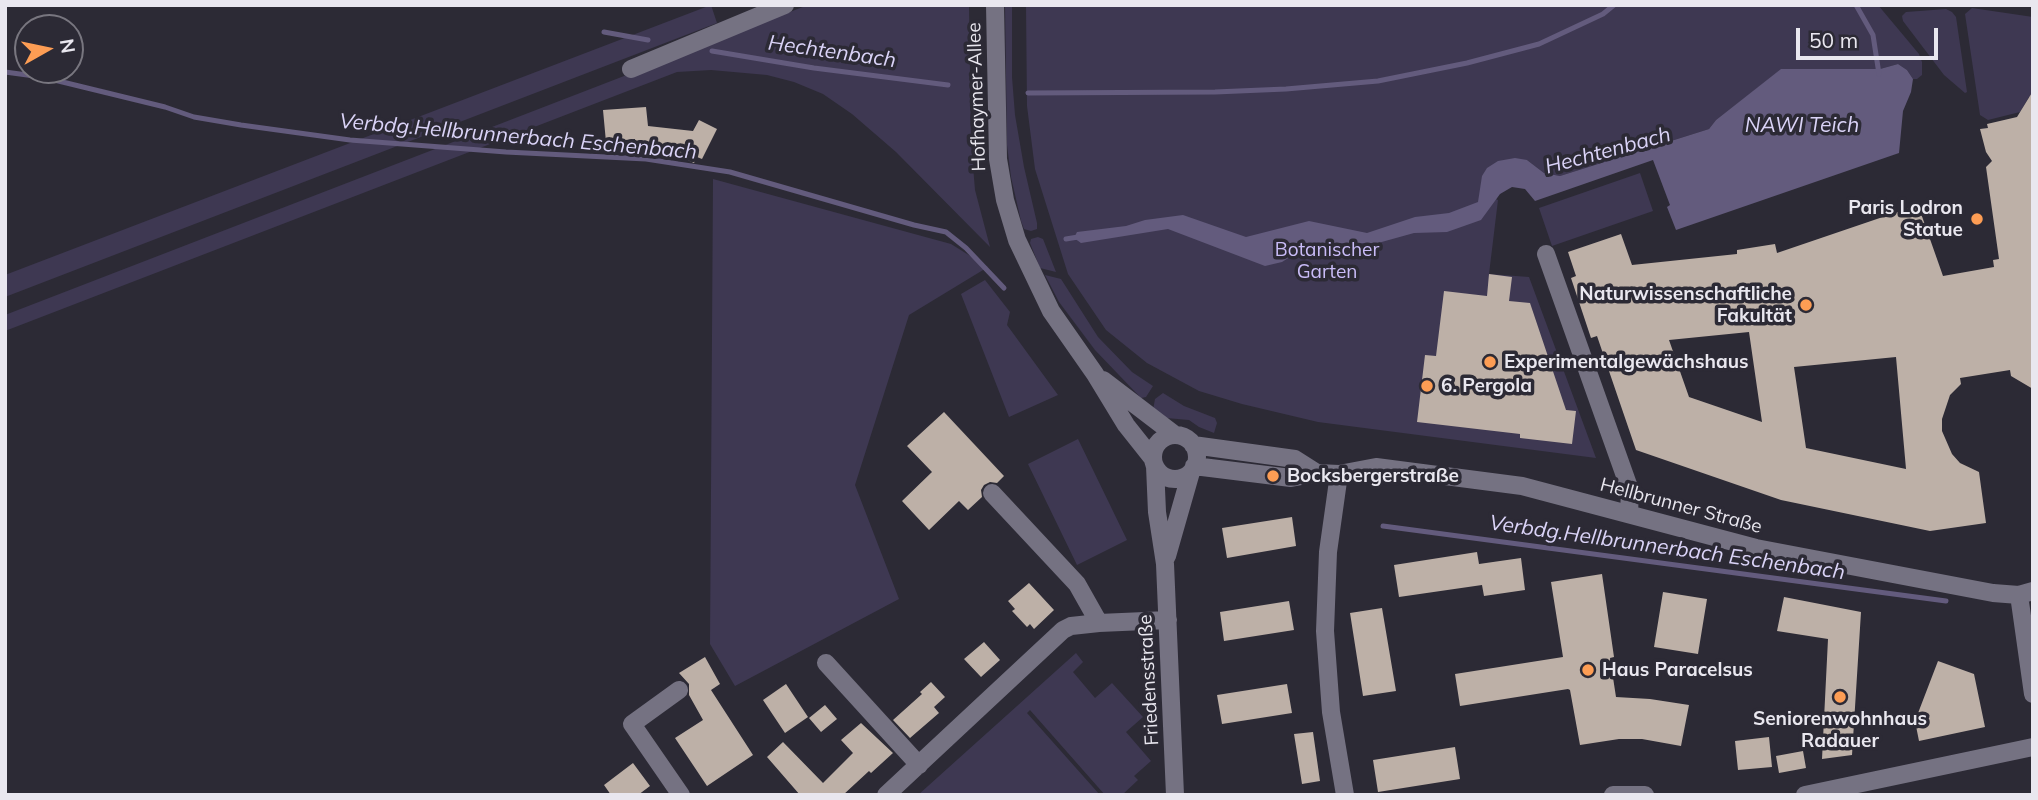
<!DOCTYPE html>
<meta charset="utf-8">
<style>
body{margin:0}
#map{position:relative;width:2038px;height:800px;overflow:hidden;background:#2c2a35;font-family:Mulish,sans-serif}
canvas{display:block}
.frame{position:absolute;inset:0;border:7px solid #e9e7ef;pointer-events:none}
.north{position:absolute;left:14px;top:14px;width:70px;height:70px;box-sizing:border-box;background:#2c2a35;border:2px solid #78767f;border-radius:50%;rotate:81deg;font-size:19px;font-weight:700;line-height:28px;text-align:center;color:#e9e7ef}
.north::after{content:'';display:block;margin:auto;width:24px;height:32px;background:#fd9d54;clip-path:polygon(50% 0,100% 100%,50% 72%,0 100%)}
.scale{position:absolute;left:1796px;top:28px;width:142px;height:32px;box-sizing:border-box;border:4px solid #e9e7ef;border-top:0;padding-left:9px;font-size:21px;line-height:24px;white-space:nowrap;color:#e9e7ef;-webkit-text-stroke:5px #2c2a35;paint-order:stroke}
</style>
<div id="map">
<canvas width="2038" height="800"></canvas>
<div class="frame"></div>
<div class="north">N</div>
<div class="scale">50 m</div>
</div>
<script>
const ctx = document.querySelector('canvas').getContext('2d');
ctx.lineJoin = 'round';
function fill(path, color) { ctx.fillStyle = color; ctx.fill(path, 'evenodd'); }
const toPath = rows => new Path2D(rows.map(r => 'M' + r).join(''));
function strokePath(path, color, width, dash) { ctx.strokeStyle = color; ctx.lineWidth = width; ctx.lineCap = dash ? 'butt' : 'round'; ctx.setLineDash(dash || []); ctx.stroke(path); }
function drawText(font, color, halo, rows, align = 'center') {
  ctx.font = font + ' Mulish,sans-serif'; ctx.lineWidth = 7; ctx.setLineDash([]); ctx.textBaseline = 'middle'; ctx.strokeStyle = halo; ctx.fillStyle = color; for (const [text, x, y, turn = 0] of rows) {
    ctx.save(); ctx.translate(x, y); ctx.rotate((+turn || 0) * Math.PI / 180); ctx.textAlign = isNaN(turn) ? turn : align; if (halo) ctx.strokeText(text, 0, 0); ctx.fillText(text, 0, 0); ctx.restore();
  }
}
const green = toPath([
 [711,5,717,23,5,297,5,275],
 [808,5,969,5,971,142,975,190,990,247,896,152,852,114,823,94,794,82,767,75,711,70,677,72,5,331,5,315],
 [1005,5,1012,5,1012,77,1015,115,1024,167,1037,223,1037,229,1031,231,1024,229,1021,221,1011,177,1007,145],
 [1026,5,1878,5,1919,54,1922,62,1922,75,1917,79,1913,79,1907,70,1898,64,1880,69,1782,69,1716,120,1709,129,1560,176,1544,173,1527,160,1480,192,1498,200,1489,274,1529,277,1596,458,1318,422,1242,404,1199,391,1147,363,1106,330,1068,274,1035,169,1027,106],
 [1972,8,2033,17,2033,99,2029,97,2020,112,1988,120,1980,115,1965,14],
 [1946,9,1952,12,1956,17,1967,92,1965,93,1944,75,1903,21,1902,16,1906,12],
 [1640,173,1653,211,1552,246,1539,208],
 [713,179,951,244,988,267,909,315,855,485,899,599,735,686,710,644],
 [1038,237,1043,239,1056,272,1040,268,1030,243,1031,239],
 [1045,275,1061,279,1098,337,1132,372,1153,386,1146,397,1141,398,1095,350,1059,302],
 [985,280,1010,312,1007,325,1058,395,1009,417,961,294],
 [1163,393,1184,406,1215,418,1217,423,1214,433,1199,427,1189,420,1166,418,1153,410,1155,399],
 [1078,439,1127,540,1077,565,1028,464],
 [1076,653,1083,662,1073,672,1095,698,1112,683,1143,717,1126,732,1151,761,1134,776,1138,780,1122,795,1105,795,1030,710,1027,713,1100,795,918,795]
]);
const water = toPath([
 [1898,64,1907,70,1913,79,1911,92,1903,111,1899,153,1676,230,1667,207,1670,205,1653,160,1535,201,1525,189,1512,187,1500,194,1481,220,1447,232,1414,233,1378,243,1333,243,1307,246,1282,262,1265,266,1168,229,1081,243,1074,238,1077,232,1126,226,1145,220,1183,215,1246,237,1309,221,1367,233,1415,217,1449,213,1478,202,1482,176,1487,168,1498,161,1515,158,1527,160,1544,173,1560,176,1709,129,1716,120,1781,69,1880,69]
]);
const stream = toPath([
 [1856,5,1873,35,1879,74],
 [604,32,648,40],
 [712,51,814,68,948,85],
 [5,72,42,77,165,107,194,117,241,125,350,140,506,152,646,159,730,172,914,225,946,232,966,248,1004,288],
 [1028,93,1215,92,1286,89,1378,81,1467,63,1539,44,1603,14,1614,5],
 [1066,239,1078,237],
 [1383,526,1946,601]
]);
const building = toPath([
 [2033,91,2033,389,2011,376,2010,370,1960,378,1961,384,1950,395,1942,419,1942,431,1952,454,1960,463,1979,472,1986,523,1930,531,1781,500,1636,450,1597,336,1591,338,1571,278,1576,276,1568,252,1621,234,1632,265,1737,254,1737,250,1775,244,1777,253,1918,205,1943,276,1994,267,1993,260,1999,259,1986,167,1992,161,1986,152,1980,129,1988,128,1987,124,2017,117],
 [1749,332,1762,422,1689,397,1669,340],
 [1896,357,1906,469,1806,448,1794,367],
 [646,107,648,126,693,131,699,120,717,129,702,159,697,157,694,163,683,158,656,155,653,148,635,146,635,139,606,142,603,110],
 [1489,274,1512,277,1509,301,1530,303,1566,410,1576,411,1572,444,1520,438,1520,434,1417,422,1425,355,1436,356,1444,291,1487,296],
 [944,412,1004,476,997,483,990,482,984,485,981,490,982,497,968,510,959,501,929,530,902,501,932,472,907,446],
 [1292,517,1296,546,1227,558,1222,528],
 [1477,552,1479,564,1521,558,1525,590,1484,596,1482,585,1399,597,1394,565],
 [1602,574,1614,657,1610,658,1616,697,1650,699,1689,705,1681,746,1642,739,1619,739,1580,745,1570,690,1568,689,1460,706,1455,674,1563,657,1551,582],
 [1029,583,1054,610,1034,629,1030,624,1027,627,1012,611,1015,609,1008,601],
 [1663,592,1707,599,1698,654,1654,647],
 [1784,597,1861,612,1852,755,1822,759,1828,639,1777,631],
 [1289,601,1294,630,1224,641,1220,612],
 [1382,608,1396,691,1363,696,1350,613],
 [984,642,1000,660,981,677,964,659],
 [705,657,720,684,711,690,753,755,707,786,675,738,703,720,689,695,689,684,679,673],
 [1938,661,1974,674,1985,727,1919,741,1915,721],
 [931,682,945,697,934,707,939,713,910,738,893,720,922,694,920,692],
 [786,684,808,717,785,733,763,700],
 [1287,684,1292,713,1222,724,1217,695],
 [825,705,837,719,821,732,809,718],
 [861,723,893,753,871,773,869,771,843,795,800,795,767,757,783,742,823,783,853,753,841,740],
 [1313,732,1320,781,1302,784,1294,734],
 [1769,737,1772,767,1738,770,1735,741],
 [1455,747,1460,779,1378,792,1373,760],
 [1803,751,1806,768,1779,773,1776,756],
 [633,763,650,786,638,795,611,795,604,785]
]);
const minor = toPath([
 [995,5,998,159,1005,200,1017,240,1051,311,1095,374,1126,425,1153,459],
 [631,69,785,5],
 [1546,254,1630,490,1629,514],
 [1103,380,1175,435],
 '1153 457a22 22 0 1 1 44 0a22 22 0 1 1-44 0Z',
 [1193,445,1295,459,1317,473],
 [1155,466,1157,512,1165,564,1175,795],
 [1194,466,1291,478,1317,473,1339,474,1376,467,1522,486,1756,548,1993,593,2019,595,2033,591],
 [1339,474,1328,552,1325,631,1331,712,1345,795],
 [992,493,1077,584,1099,623],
 [1167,556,1191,472],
 [2019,595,2033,694],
 [826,663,919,765],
 [679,690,632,724,681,795],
 [886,795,1063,630,1071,626,1099,623,1168,620],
 [1613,795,1645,795],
 [1805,795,2033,747]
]);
const markers = [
 [1977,219,7,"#fd9d54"],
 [1806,305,7,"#fd9d54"],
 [1490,362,7,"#fd9d54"],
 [1427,386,7,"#fd9d54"],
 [1273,476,7,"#fd9d54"],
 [1588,670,7,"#fd9d54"],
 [1840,697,7,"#fd9d54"]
];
const streetNames = [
 ["Hofhaymer-Allee",977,97,-92],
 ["Hellbrunner Straße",1681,506,15],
 ["Friedensstraße",1149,680,-93]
];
const poiNames = [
 ["Paris Lodron",1963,208,"right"],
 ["Statue",1963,230,"right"],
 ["Naturwissenschaftliche",1792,294,"right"],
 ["Fakultät",1792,316,"right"],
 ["Experimentalgewächshaus",1504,362],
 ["6. Pergola",1441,386],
 ["Bocksbergerstraße",1287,476],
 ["Haus Paracelsus",1602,670],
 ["Seniorenwohnhaus",1840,719,"center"],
 ["Radauer",1840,741,"center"]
];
const parkNames = [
 ["Botanischer",1327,250],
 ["Garten",1327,272]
];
const waterNames = [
 ["Hechtenbach",832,52,8],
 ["NAWI Teich",1802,126],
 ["Verbdg.Hellbrunnerbach Eschenbach",518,137,5],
 ["Hechtenbach",1608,151,-15],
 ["Verbdg.Hellbrunnerbach Eschenbach",1667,548,8]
];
fill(green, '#3e3852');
fill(water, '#635b7d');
strokePath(stream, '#635b7d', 5);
fill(building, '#bdb0a7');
strokePath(minor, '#757282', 18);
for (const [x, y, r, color] of markers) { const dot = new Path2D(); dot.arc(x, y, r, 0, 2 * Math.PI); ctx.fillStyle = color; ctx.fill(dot); strokePath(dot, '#2c2a35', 2.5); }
drawText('19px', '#e9e7ef', '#2c2a35', streetNames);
drawText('bold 19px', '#e9e7ef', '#2c2a35', poiNames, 'left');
drawText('19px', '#c9bcf7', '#2c2a35', parkNames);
drawText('italic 21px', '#dad3f7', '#2c2a35', waterNames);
</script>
